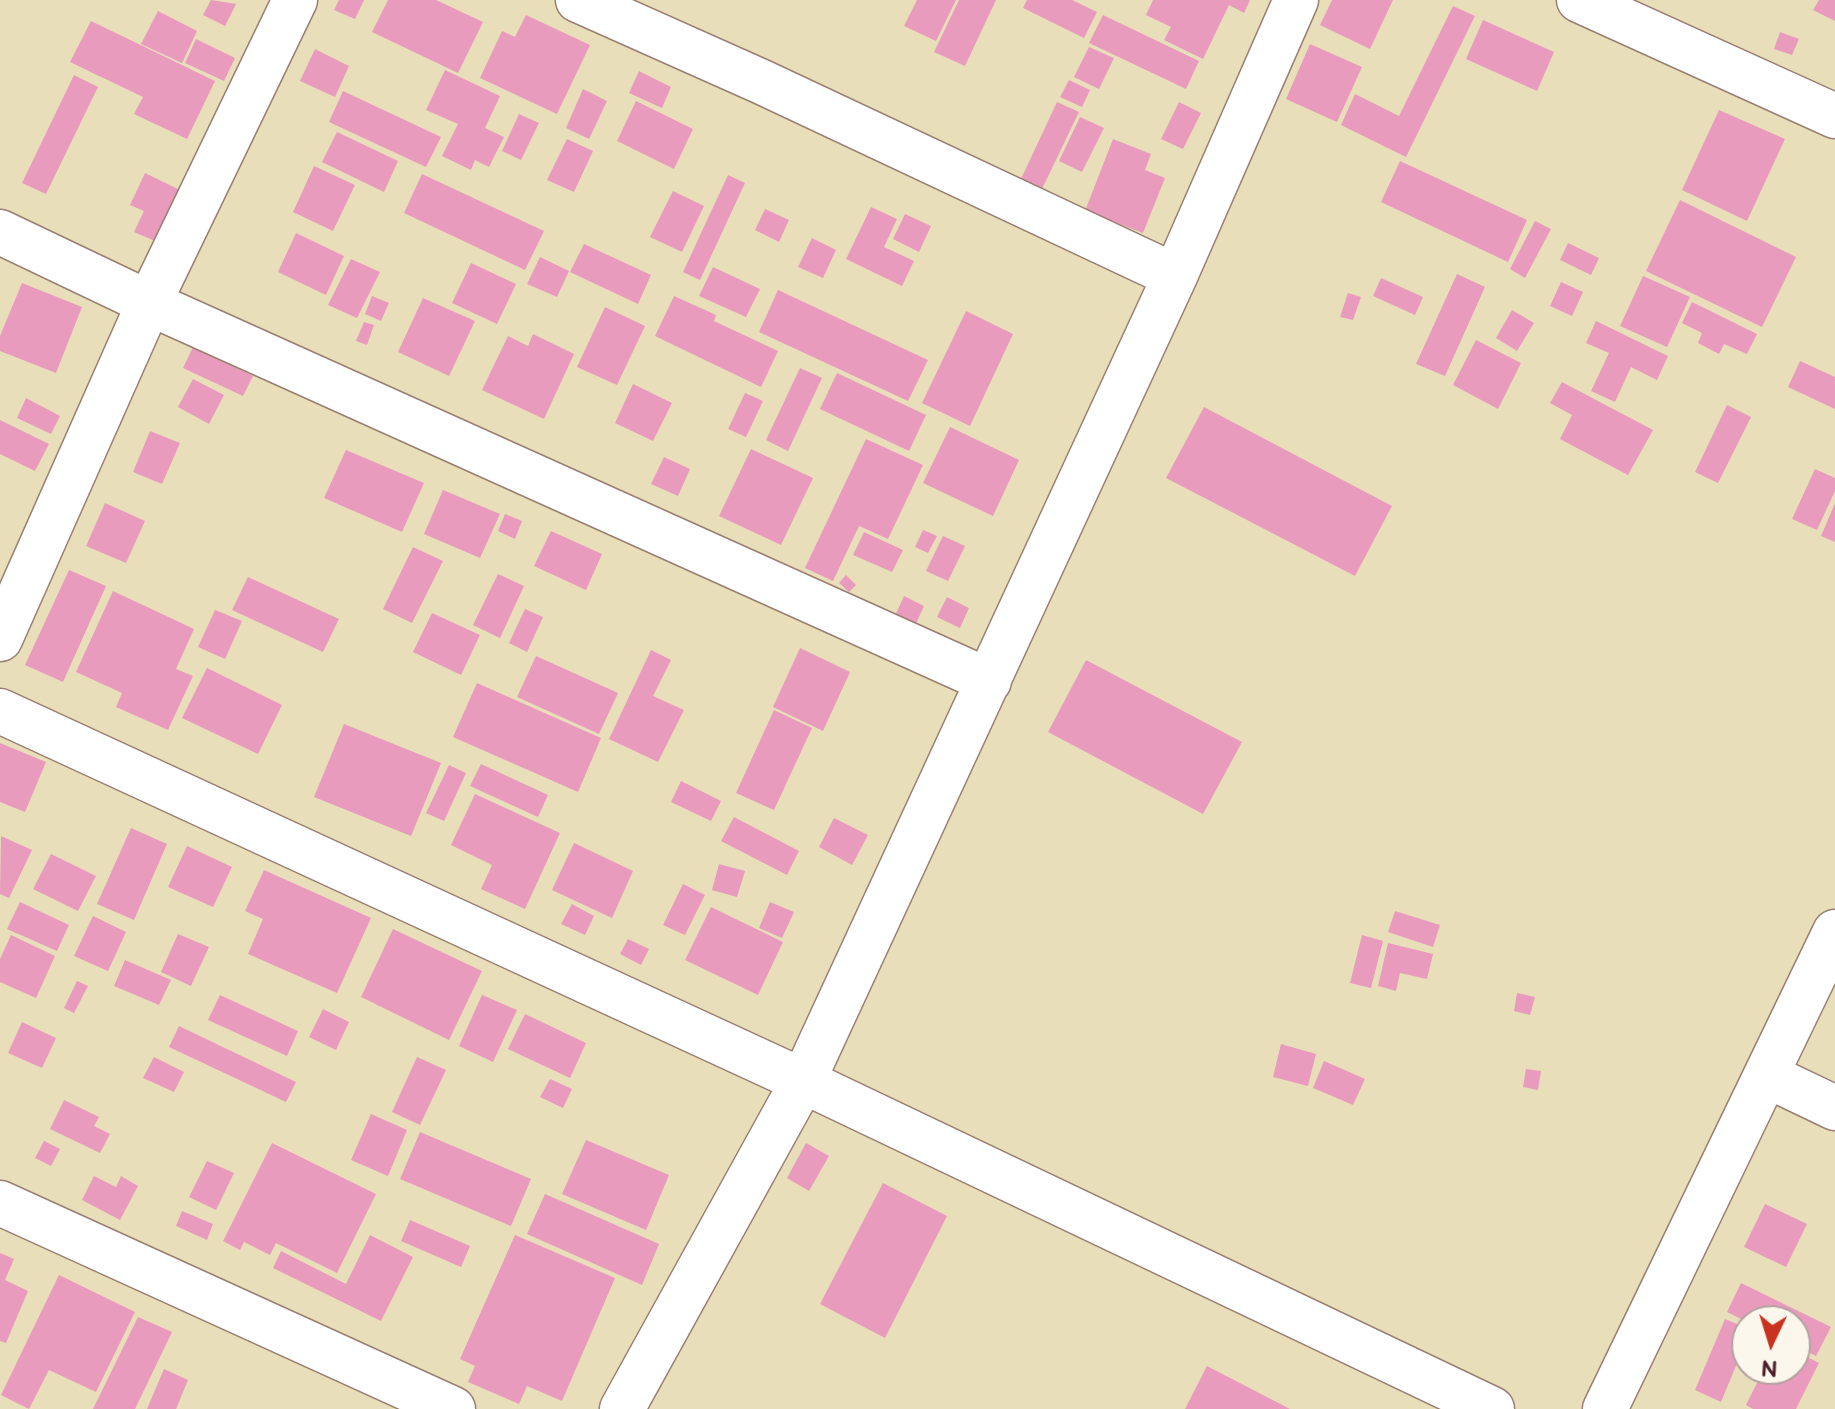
<!DOCTYPE html>
<style>
body{margin:0}
#map{position:relative;width:1835px;height:1409px;overflow:hidden;background:#e8deba;font-family:"Balsamiq Sans",sans-serif}
canvas{display:block}
.north{position:absolute;left:1731px;top:1305px;width:80px;height:80px;box-sizing:border-box;background:#fbf7ec;border:2px solid #b4a19f;border-radius:50%;rotate:184deg;font-size:22px;font-weight:700;line-height:32px;text-align:center;color:#4a1f2b}
.north::after{content:'';display:block;margin:auto;width:28px;height:36px;background:#c8321e;clip-path:polygon(50% 0,100% 100%,50% 72%,0 100%)}
</style>
<div id="map">
<canvas width="1835" height="1409"></canvas>
<div class="north">N</div>
</div>
<script>
const ctx = document.querySelector('canvas').getContext('2d');
ctx.lineJoin = 'round';
function fill(path, color) { ctx.fillStyle = color; ctx.fill(path, 'evenodd'); }
const toPath = rows => new Path2D(rows.map(r => 'M' + r).join(''));
function strokePath(path, color, width, dash) { ctx.strokeStyle = color; ctx.lineWidth = width; ctx.lineCap = dash ? 'butt' : 'round'; ctx.setLineDash(dash || []); ctx.stroke(path); }
const building = toPath([
 [211,0,236,4,225,26,203,15],
 [339,0,364,0,355,19,334,10],
 [388,0,436,0,483,22,458,73,372,32],
 [917,0,956,0,936,41,904,26],
 [959,0,996,0,965,66,934,52],
 [1027,0,1072,0,1097,12,1084,38,1023,8],
 [1153,0,1250,0,1244,13,1229,5,1203,59,1164,40,1171,27,1146,15],
 [1332,0,1393,0,1370,49,1320,25],
 [1819,0,1835,0,1835,21,1813,10],
 [1453,6,1475,16,1406,157,1341,125,1355,94,1399,116],
 [158,11,197,31,182,63,141,44],
 [526,15,590,45,557,114,480,78,502,31,515,37],
 [1103,15,1199,61,1186,89,1089,43],
 [1483,20,1554,52,1537,91,1466,59],
 [91,21,215,81,187,139,134,114,143,97,70,62],
 [1780,32,1799,39,1792,55,1774,49],
 [196,39,235,58,224,81,185,63],
 [1310,44,1362,67,1337,122,1286,99],
 [1089,47,1114,58,1099,89,1074,77],
 [315,49,349,66,335,97,300,81],
 [445,70,500,96,485,128,504,137,489,167,475,160,471,170,442,156,458,124,426,110],
 [639,71,671,87,662,108,629,93],
 [74,75,98,87,46,194,22,183],
 [1069,80,1090,90,1082,107,1060,97],
 [583,89,607,101,589,139,566,128],
 [343,91,441,137,426,167,329,122],
 [636,101,693,129,674,169,617,141],
 [1057,102,1079,112,1042,189,1021,179],
 [1179,102,1201,113,1183,149,1161,139],
 [1719,110,1785,139,1747,221,1682,190],
 [519,114,539,123,521,160,502,151],
 [1080,117,1104,128,1082,172,1059,161],
 [337,132,398,161,384,192,322,162],
 [567,139,593,151,574,192,547,180],
 [1113,139,1151,154,1145,170,1165,178,1143,233,1085,211],
 [1400,161,1527,220,1508,262,1381,202],
 [314,166,355,185,333,231,293,212],
 [145,173,180,190,155,241,134,232,144,211,130,205],
 [422,174,544,231,525,270,404,213],
 [728,175,745,183,700,280,683,272],
 [673,191,704,206,682,252,650,237],
 [1680,200,1796,257,1762,327,1646,271],
 [871,207,897,219,884,247,914,261,902,286,846,259],
 [765,209,789,220,779,242,755,230],
 [905,214,931,226,919,252,893,239],
 [1535,221,1551,229,1525,278,1510,269],
 [296,233,344,256,326,295,278,272],
 [812,238,836,250,823,278,798,267],
 [1568,243,1599,258,1591,275,1560,260],
 [584,244,651,275,638,304,570,272],
 [540,257,569,271,557,297,527,284],
 [351,259,380,272,357,318,328,305],
 [471,263,516,284,497,324,452,303],
 [713,267,760,289,746,317,699,296],
 [1457,274,1485,287,1445,376,1416,364],
 [1643,276,1690,297,1667,347,1620,326],
 [1381,278,1423,297,1415,315,1373,296],
 [1561,282,1583,292,1572,316,1550,306],
 [22,283,82,307,56,373,0,351,0,336],
 [778,290,928,360,908,401,759,332],
 [1348,293,1361,297,1353,320,1340,317],
 [372,296,389,303,381,321,365,314],
 [674,296,716,315,714,321,778,351,761,387,655,336],
 [423,298,475,321,449,376,398,352],
 [1692,302,1757,334,1747,354,1724,344,1719,354,1698,343,1702,333,1682,323],
 [605,307,645,326,617,385,577,367],
 [1512,310,1534,323,1517,351,1496,338],
 [966,311,1013,334,970,426,922,403],
 [1596,321,1668,356,1657,380,1631,367,1615,402,1591,391,1609,353,1586,343],
 [364,322,374,325,367,345,356,341],
 [533,334,574,354,544,419,482,390,508,336,528,346],
 [1476,340,1521,363,1498,409,1453,385],
 [193,347,253,376,243,396,183,368],
 [1800,361,1835,377,1835,409,1788,387],
 [800,368,822,378,788,451,766,440],
 [837,373,926,415,909,451,820,409],
 [193,379,224,395,209,424,178,407],
 [1562,382,1653,430,1628,475,1560,439,1572,415,1550,403],
 [633,384,672,403,653,441,615,423],
 [745,393,763,401,746,437,728,429],
 [26,398,60,416,51,434,17,418],
 [1727,405,1751,417,1718,483,1695,472],
 [1204,407,1392,506,1355,576,1166,478],
 [0,420,49,444,35,471,0,454],
 [950,427,1019,460,993,516,923,483],
 [150,431,180,443,162,484,133,472],
 [866,439,923,465,888,539,859,526,833,581,805,568],
 [751,449,813,478,781,545,719,516],
 [346,450,424,483,402,532,324,498],
 [664,457,690,469,678,496,651,484],
 [1815,469,1835,478,1835,491,1817,530,1792,519],
 [443,490,500,514,480,558,424,534],
 [105,503,145,521,126,563,86,546],
 [1835,503,1835,542,1821,536],
 [505,514,522,521,515,539,498,531],
 [923,530,937,536,928,553,915,547],
 [551,531,602,554,586,590,534,566],
 [864,532,903,550,892,572,853,555],
 [943,536,965,546,948,581,926,571],
 [413,547,443,561,412,623,383,609],
 [69,570,106,586,63,682,25,665],
 [498,574,524,586,500,638,473,625],
 [846,575,856,585,849,592,839,583],
 [248,577,339,619,323,652,232,610],
 [113,591,194,629,176,669,193,676,168,730,116,707,122,693,76,672],
 [904,596,924,606,914,628,894,618],
 [947,597,969,608,960,628,937,617],
 [525,609,543,617,527,652,509,643],
 [215,610,242,621,225,659,198,647],
 [432,613,480,635,461,675,413,652],
 [800,648,850,672,823,731,773,707],
 [651,650,671,660,653,696,684,710,658,762,609,739],
 [536,656,618,693,599,734,517,697],
 [1086,660,1242,742,1203,814,1048,732],
 [207,668,282,705,258,754,182,718],
 [477,683,601,738,578,792,453,737],
 [774,710,812,728,774,810,736,793],
 [344,724,441,763,411,836,314,797],
 [0,743,46,762,25,812,0,802],
 [481,764,548,795,538,817,470,786],
 [449,765,466,773,444,821,426,813],
 [681,781,721,801,711,821,671,802],
 [475,794,560,833,525,909,481,889,492,865,451,845],
 [734,817,799,851,787,875,721,841],
 [834,818,868,835,852,865,819,847],
 [131,828,167,844,134,920,97,904],
 [1,836,32,850,9,898,0,894],
 [574,843,633,871,612,918,552,890],
 [187,846,232,867,213,907,168,887],
 [51,854,96,876,78,911,33,889],
 [719,864,745,871,737,897,712,890],
 [264,870,371,918,337,993,248,954,263,919,245,911],
 [683,884,705,895,685,935,663,925],
 [20,902,69,925,57,951,7,929],
 [770,902,794,912,782,938,759,928],
 [572,904,594,916,585,935,561,924],
 [711,907,783,942,758,995,685,960],
 [1395,911,1440,925,1433,947,1388,932],
 [93,916,126,932,108,971,74,956],
 [393,929,482,971,449,1040,361,997],
 [178,934,209,947,191,986,161,972],
 [11,935,55,956,36,998,0,982,0,959],
 [1362,935,1383,941,1371,988,1350,983],
 [628,939,649,949,641,965,620,954],
 [1388,943,1433,954,1427,979,1400,973,1396,991,1378,986],
 [125,960,171,980,159,1005,114,986],
 [77,981,88,986,74,1013,64,1008],
 [1517,993,1535,997,1530,1015,1514,1011],
 [220,995,298,1031,287,1056,208,1020],
 [482,995,517,1010,493,1062,459,1046],
 [323,1009,349,1022,336,1050,309,1037],
 [525,1014,586,1043,570,1078,508,1049],
 [22,1022,56,1038,42,1068,8,1053],
 [179,1026,296,1082,286,1102,169,1047],
 [1281,1044,1316,1054,1308,1086,1273,1077],
 [154,1057,184,1072,174,1092,143,1078],
 [417,1057,446,1070,420,1125,392,1112],
 [1324,1061,1365,1079,1353,1105,1313,1088],
 [1526,1069,1541,1071,1538,1090,1523,1087],
 [550,1079,572,1089,563,1108,540,1097],
 [64,1100,99,1117,94,1126,110,1134,100,1153,50,1129],
 [371,1114,407,1130,388,1176,351,1160],
 [420,1132,531,1179,511,1226,400,1179],
 [586,1140,669,1175,646,1230,562,1194],
 [44,1141,60,1149,51,1166,35,1158],
 [272,1143,376,1194,337,1273,276,1243,270,1255,244,1242,240,1250,223,1241],
 [806,1143,829,1156,809,1191,787,1178],
 [207,1161,234,1173,216,1210,189,1197],
 [94,1176,116,1187,121,1176,138,1186,120,1220,82,1200],
 [883,1183,947,1216,885,1338,820,1304],
 [545,1194,659,1244,642,1285,527,1234],
 [1765,1204,1807,1224,1786,1267,1744,1247],
 [182,1211,213,1224,207,1240,176,1226],
 [410,1220,470,1246,461,1267,401,1241],
 [370,1235,413,1257,381,1321,273,1268,281,1251,346,1284],
 [515,1235,615,1278,562,1401,527,1386,519,1404,468,1382,475,1366,460,1359],
 [0,1253,14,1259,5,1280,28,1291,6,1343,0,1341],
 [59,1275,135,1312,96,1392,49,1370,29,1409,1,1395],
 [1741,1283,1831,1327,1816,1356,1795,1345,1795,1321,1747,1322,1727,1312],
 [138,1317,172,1332,135,1409,93,1409],
 [1725,1319,1747,1328,1747,1339,1721,1402,1695,1390],
 [1795,1351,1819,1363,1796,1409,1753,1409,1746,1405,1764,1369,1795,1369],
 [1207,1366,1290,1409,1185,1409],
 [164,1369,188,1380,176,1409,147,1409]
]);
const street = toPath([
 [578,0,762,82,1175,276],
 [1579,0,1835,116],
 [0,232,149,303,989,681],
 [0,639,149,303,295,0],
 [0,711,803,1081,1492,1409],
 [1766,1075,1835,1108],
 [0,1203,453,1409],
 [622,1409,803,1081,1175,276,1296,0],
 [1605,1409,1835,932]
]);
fill(building, '#e99bbd');
strokePath(street, '#997e72', 47);
strokePath(street, '#fff', 44);
</script>
